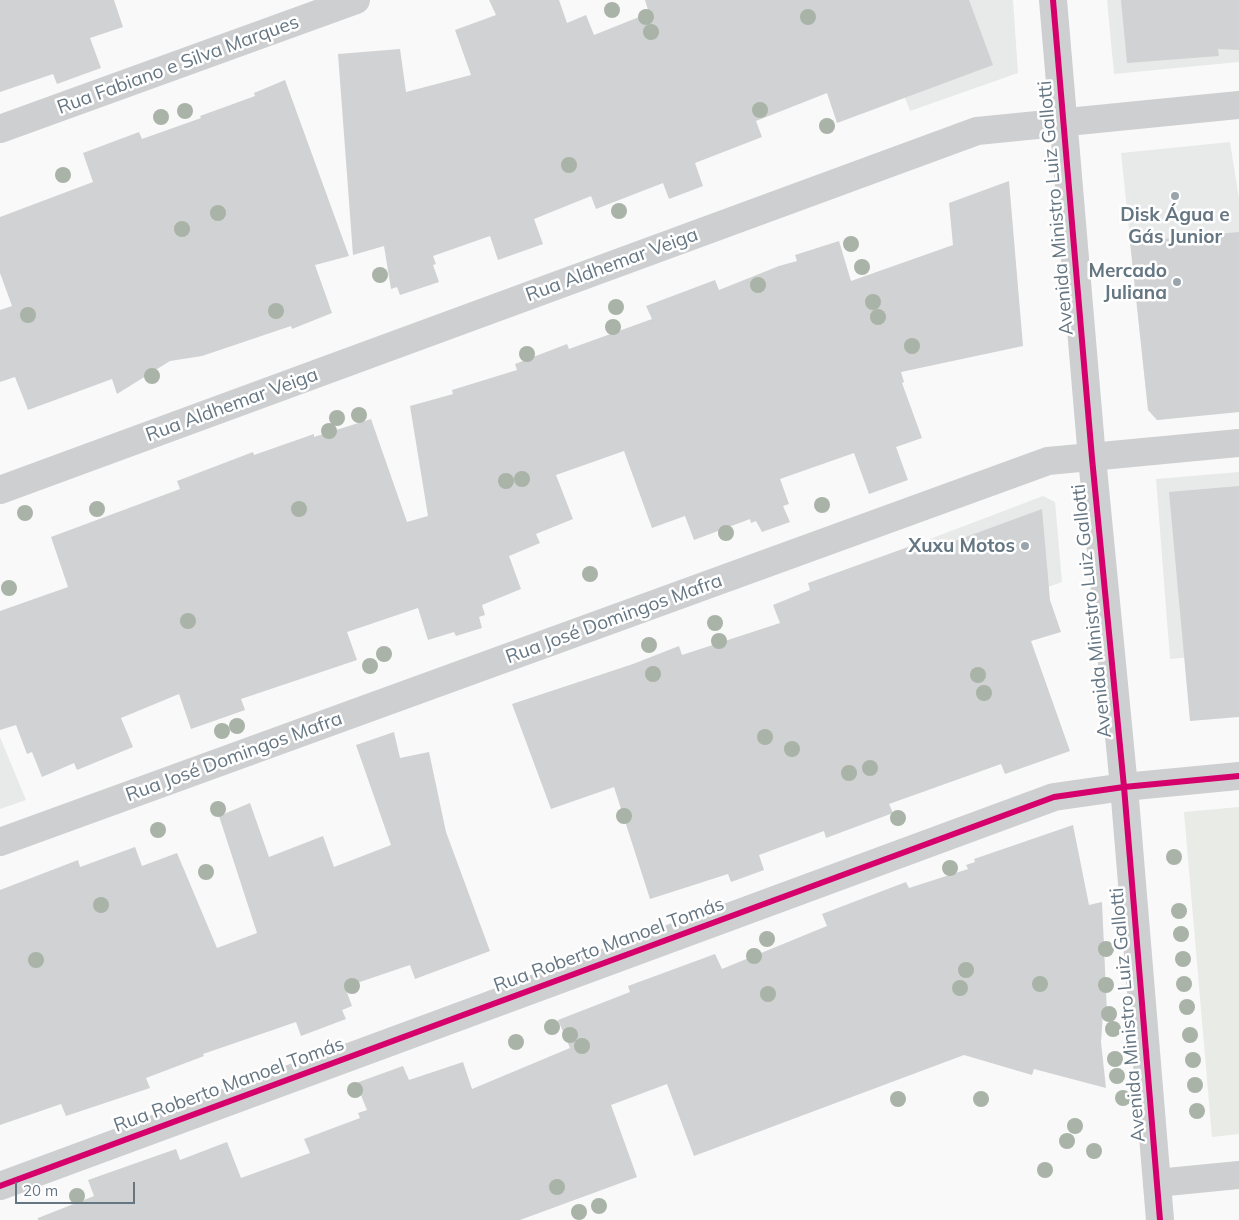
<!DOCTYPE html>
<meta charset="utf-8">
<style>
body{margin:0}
#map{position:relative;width:1239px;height:1220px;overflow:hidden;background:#f9f9f9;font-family:Mulish,sans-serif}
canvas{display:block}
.scale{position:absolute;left:15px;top:1182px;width:120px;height:22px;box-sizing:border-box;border:2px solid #657683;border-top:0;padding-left:6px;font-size:15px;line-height:18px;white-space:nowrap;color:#657683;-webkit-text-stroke:4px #fff;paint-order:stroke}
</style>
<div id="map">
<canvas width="1239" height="1220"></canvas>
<div class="scale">20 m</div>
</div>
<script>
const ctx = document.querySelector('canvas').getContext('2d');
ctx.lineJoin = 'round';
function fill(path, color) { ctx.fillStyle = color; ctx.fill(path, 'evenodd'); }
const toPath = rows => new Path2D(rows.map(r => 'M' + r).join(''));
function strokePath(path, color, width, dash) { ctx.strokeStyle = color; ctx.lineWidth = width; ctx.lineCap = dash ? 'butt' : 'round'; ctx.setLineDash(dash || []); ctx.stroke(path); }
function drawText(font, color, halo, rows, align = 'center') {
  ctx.font = font + ' Mulish,sans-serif'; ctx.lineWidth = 5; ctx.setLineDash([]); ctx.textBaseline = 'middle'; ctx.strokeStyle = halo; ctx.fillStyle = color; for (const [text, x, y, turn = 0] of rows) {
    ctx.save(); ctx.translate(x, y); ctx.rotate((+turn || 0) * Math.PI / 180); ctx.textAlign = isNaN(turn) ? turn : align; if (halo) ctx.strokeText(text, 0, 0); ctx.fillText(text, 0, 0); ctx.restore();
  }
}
const built = toPath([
 [868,0,1013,0,1018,73,910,111],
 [1107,0,1239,0,1239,62,1114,74],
 [1230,142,1239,199,1239,412,1157,420,1148,410,1121,153],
 [1239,472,1239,653,1170,659,1156,479],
 [1043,496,1055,502,1062,582,949,622,922,542],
 [0,737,26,800,0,809]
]);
const green = toPath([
 [1239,807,1239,1134,1212,1137,1184,812]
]);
const building = toPath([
 [0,0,114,0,123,27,90,38,101,68,57,84,53,74,0,92],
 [489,0,559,0,567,23,586,15,594,35,649,13,645,0,969,0,993,65,837,123,827,93,756,121,762,137,695,163,703,186,669,199,663,183,596,209,591,196,534,219,543,244,498,260,490,236,433,256,436,264,433,265,439,282,400,295,397,287,391,289,384,246,353,255,338,54,400,49,406,92,471,75,455,30,496,15],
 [1121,0,1239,0,1239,50,1218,49,1219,56,1127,63],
 [285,80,349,256,315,265,332,313,292,329,291,326,202,356,170,361,117,394,112,379,28,410,15,377,0,382,0,310,12,306,0,273,0,217,93,182,83,153,139,132,142,139,201,118,200,116,255,96,254,93],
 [1009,181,1023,346,901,372,904,382,902,383,922,438,896,447,908,480,869,494,854,453,780,479,789,504,783,506,790,522,762,532,756,521,751,523,750,519,694,540,685,516,652,528,624,451,556,475,573,519,536,534,540,543,509,556,521,589,482,605,485,615,479,617,482,628,456,636,454,632,428,640,418,608,347,632,357,660,241,699,245,710,191,729,179,694,121,718,133,747,77,770,74,763,42,777,32,752,27,754,16,725,0,730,0,611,68,587,51,537,180,489,177,481,253,452,254,455,314,434,314,437,371,419,407,522,428,516,410,406,453,394,452,390,517,370,515,364,567,344,569,349,652,319,646,306,715,280,719,290,779,266,797,261,795,255,839,241,851,281,953,245,949,203],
 [1239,232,1239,412,1157,420,1148,410,1130,242],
 [1239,486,1239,717,1190,721,1169,492],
 [1042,509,1050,600,1061,632,1031,641,1070,751,1005,774,1001,764,889,804,893,813,826,838,824,831,759,855,764,870,731,882,728,874,650,899,614,787,551,809,512,704,633,664,679,646,682,655,780,623,773,605,810,590,808,583,922,542,925,552],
 [394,732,400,758,429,752,446,832,490,951,415,979,410,965,345,987,352,1006,342,1010,346,1019,301,1036,296,1022,203,1054,204,1056,146,1078,150,1088,66,1116,61,1104,0,1125,0,890,78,860,80,867,135,847,142,866,177,853,217,948,257,933,219,816,250,803,269,857,323,836,334,867,391,845,356,745],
 [1073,825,1089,905,1102,902,1107,1013,1103,1013,1101,1042,1106,1088,1034,1069,1032,1075,964,1055,694,1156,667,1084,611,1105,637,1177,520,1220,38,1220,38,1218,94,1196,88,1180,176,1149,180,1160,227,1142,241,1178,310,1153,304,1139,360,1118,358,1113,367,1110,356,1083,403,1066,409,1080,463,1062,472,1089,570,1048,558,1020,630,992,628,986,715,954,722,969,827,926,822,914,906,882,909,888,968,869,966,865,975,862,974,859]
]);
const minor = toPath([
 [0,129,356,0],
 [0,490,977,131,1239,105],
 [0,842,1048,461,1239,443],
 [1157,1183,1239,1175],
 [0,1186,1054,797,1124,787,1239,776]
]);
const tertiary = toPath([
 [1053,0,1092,458,1124,787,1160,1220]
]);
const cycleway = toPath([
 [1053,0,1092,458,1124,787,1160,1220],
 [0,1186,1054,797,1124,787,1239,776]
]);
const trees = [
 [612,10],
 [646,17],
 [808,17],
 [651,32],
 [760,110],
 [185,111],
 [161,117],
 [827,126],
 [569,165],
 [63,175],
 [619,211],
 [218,213],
 [182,229],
 [851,244],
 [862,267],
 [380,275],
 [758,285],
 [873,302],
 [616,307],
 [276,311],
 [28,315],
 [878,317],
 [613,327],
 [912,346],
 [527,354],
 [152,376],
 [359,415],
 [337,418],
 [329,431],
 [522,479],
 [506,481],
 [822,505],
 [97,509],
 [299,509],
 [25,513],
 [726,533],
 [590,574],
 [9,588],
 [188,621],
 [715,623],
 [719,641],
 [649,645],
 [384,654],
 [370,666],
 [653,674],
 [978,675],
 [984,693],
 [237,726],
 [222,731],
 [765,737],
 [792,749],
 [870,768],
 [849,773],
 [218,809],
 [624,816],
 [898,818],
 [158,830],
 [1174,857],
 [950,868],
 [206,872],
 [101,905],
 [1179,911],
 [1181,934],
 [767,939],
 [1106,949],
 [754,956],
 [1183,959],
 [36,960],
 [966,970],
 [1040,984],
 [1184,984],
 [1106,985],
 [352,986],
 [960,988],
 [768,994],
 [1187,1007],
 [1109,1014],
 [552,1027],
 [1113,1029],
 [570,1035],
 [1190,1035],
 [516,1042],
 [582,1046],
 [1115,1059],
 [1193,1060],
 [1117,1076],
 [1195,1085],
 [355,1090],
 [1123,1098],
 [898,1099],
 [981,1099],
 [1197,1111],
 [1075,1126],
 [1067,1141],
 [1094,1151],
 [1045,1170],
 [557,1187],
 [77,1196],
 [599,1206],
 [579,1212]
];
const markers = [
 [1175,196,5,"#99a4ac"],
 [1177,282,5,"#99a4ac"],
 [1025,546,5,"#99a4ac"]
];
const streetNames = [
 ["Rua Fabiano e Silva Marques",178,65,-20],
 ["Avenida Ministro Luiz Gallotti",1056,208,-95],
 ["Rua Aldhemar Veiga",612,265,-20],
 ["Rua Aldhemar Veiga",232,405,-20],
 ["Avenida Ministro Luiz Gallotti",1092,611,-96],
 ["Rua José Domingos Mafra",614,619,-20],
 ["Rua José Domingos Mafra",234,757,-20],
 ["Rua Roberto Manoel Tomás",609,945,-20],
 ["Avenida Ministro Luiz Gallotti",1128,1015,-95],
 ["Rua Roberto Manoel Tomás",229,1085,-20]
];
const poiNames = [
 ["Disk Água e",1175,215,"center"],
 ["Gás Junior",1175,237,"center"],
 ["Mercado",1167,271],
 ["Juliana",1167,293],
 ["Xuxu Motos",1015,546]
];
fill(built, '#e8e9e9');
fill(green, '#e8ebe6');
fill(building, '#d0d2d3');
strokePath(minor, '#cecfd0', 28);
strokePath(tertiary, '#cecfd0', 28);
strokePath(cycleway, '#d6006c', 6);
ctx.fillStyle = '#a9b3a7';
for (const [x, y] of trees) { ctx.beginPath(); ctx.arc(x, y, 8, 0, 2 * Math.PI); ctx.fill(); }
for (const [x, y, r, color] of markers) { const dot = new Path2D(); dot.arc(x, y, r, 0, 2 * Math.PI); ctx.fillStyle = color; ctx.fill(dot); strokePath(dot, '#fff', 2); }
drawText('19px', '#657683', '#fff', streetNames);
drawText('bold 19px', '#657683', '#fff', poiNames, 'right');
</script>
